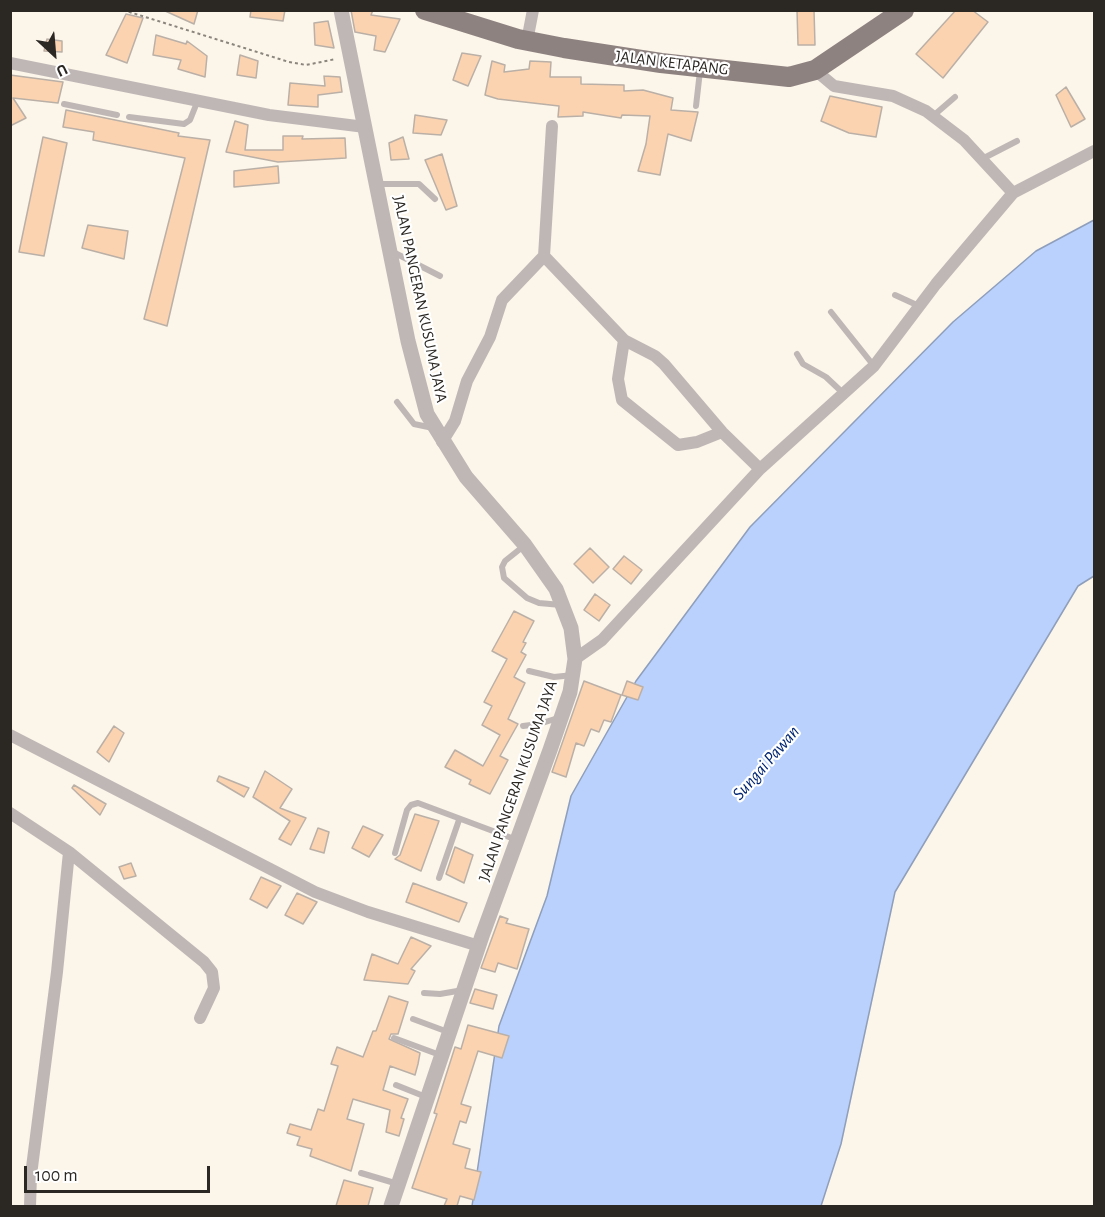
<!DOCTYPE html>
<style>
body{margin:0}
#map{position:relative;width:1105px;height:1217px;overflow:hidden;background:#fcf5e9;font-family:"Alegreya Sans",sans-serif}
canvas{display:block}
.frame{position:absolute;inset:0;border:12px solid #2b2824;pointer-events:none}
.north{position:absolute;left:24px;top:24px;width:60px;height:60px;-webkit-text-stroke:4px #fff;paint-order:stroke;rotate:154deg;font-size:16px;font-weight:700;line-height:24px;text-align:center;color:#2b2824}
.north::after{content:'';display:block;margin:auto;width:21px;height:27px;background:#2b2824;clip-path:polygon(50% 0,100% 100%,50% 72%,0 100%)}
.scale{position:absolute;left:24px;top:1166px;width:186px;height:27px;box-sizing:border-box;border:3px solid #2b2824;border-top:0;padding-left:8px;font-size:18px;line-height:21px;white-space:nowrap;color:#2b2824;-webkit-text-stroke:4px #fff;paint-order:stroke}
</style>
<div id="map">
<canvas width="1105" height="1217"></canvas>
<div class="frame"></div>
<div class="north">U</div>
<div class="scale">100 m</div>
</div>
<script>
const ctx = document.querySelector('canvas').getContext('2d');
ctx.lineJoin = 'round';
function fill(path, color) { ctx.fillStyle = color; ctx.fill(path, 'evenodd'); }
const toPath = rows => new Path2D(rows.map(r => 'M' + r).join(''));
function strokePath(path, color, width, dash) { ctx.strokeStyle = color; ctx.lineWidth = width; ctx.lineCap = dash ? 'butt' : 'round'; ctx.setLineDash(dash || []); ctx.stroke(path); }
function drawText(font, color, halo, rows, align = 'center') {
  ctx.font = font + ' "Alegreya Sans",sans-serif'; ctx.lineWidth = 4.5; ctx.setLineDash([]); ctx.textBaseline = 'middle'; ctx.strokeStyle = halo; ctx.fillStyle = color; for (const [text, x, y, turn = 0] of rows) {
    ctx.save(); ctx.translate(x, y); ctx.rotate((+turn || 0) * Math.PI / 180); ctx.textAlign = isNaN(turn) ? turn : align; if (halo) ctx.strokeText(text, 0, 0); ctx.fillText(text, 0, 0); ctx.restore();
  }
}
const water = toPath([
 [1094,220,1094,576,1078,586,895,892,841,1144,821,1206,472,1206,499,1026,547,896,571,796,636,681,750,527,953,322,1036,251,1094,220]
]);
const building = toPath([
 [163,10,198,10,194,24,163,10],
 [251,10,285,10,283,21,250,17,251,10],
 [351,10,373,10,371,15,400,19,385,52,374,50,376,36,355,32,351,10],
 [797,10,814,10,815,45,798,45,797,10],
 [956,10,972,10,988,22,943,78,916,54,956,10],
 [126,14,143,18,127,63,106,55,126,14],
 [328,21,334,48,315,45,314,23,328,21],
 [156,35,186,44,187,41,207,56,205,77,178,69,181,60,153,55,156,35],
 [47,39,62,41,62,52,44,51,47,39],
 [462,53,481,56,468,86,453,80,462,53],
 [240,55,258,61,256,78,237,75,240,55],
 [492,61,505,65,504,72,529,69,530,61,551,62,550,77,581,77,581,84,624,85,624,91,643,90,673,98,671,110,698,112,691,141,668,134,660,175,638,171,646,144,650,116,622,115,621,118,583,112,583,116,558,117,559,106,498,99,485,95,492,61],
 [10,75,63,82,58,103,13,98,26,118,10,126,10,75],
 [324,76,340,77,342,92,318,95,318,107,288,105,290,83,325,86,324,76],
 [1066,87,1085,119,1071,127,1056,95,1066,87],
 [830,96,882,107,876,137,849,133,821,121,830,96],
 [66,110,179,133,178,136,210,140,167,326,144,319,185,158,93,140,94,132,63,127,66,110],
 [415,115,447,120,441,135,413,133,415,115],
 [235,121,248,125,245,150,283,150,283,136,303,136,302,139,345,138,346,158,278,162,226,152,235,121],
 [43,137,67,143,44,256,19,252,43,137],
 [403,137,409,159,391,160,389,143,403,137],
 [442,154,457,206,446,210,425,160,442,154],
 [278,166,279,183,234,187,234,171,278,166],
 [88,225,128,231,124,259,82,248,88,225],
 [590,548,609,567,593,583,574,564,590,548],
 [624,556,642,570,631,584,613,569,624,556],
 [595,594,610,605,599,621,584,610,595,594],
 [514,611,534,621,523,642,526,643,521,652,526,655,514,677,525,683,508,719,518,724,500,756,508,760,490,794,469,784,471,780,445,767,455,750,483,766,500,735,482,725,492,706,484,702,507,659,492,651,514,611],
 [584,681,621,695,611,722,604,720,599,732,591,729,584,746,576,743,566,777,552,772,584,681],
 [627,681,643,687,638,700,622,695,627,681],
 [114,726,124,733,109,762,97,752,114,726],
 [265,771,292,789,280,808,306,818,291,845,279,839,290,821,253,797,265,771],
 [219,776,249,788,244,797,217,781,219,776],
 [74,785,106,804,100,815,72,788,74,785],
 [415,814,439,821,421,871,395,859,400,855,415,814],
 [363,826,383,835,369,857,352,848,363,826],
 [318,828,329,832,324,853,310,849,318,828],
 [455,847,473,855,464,883,446,874,455,847],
 [131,863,136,876,124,879,119,867,131,863],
 [261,877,281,886,267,908,250,899,261,877],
 [413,883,467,903,459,922,406,902,413,883],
 [297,893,317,902,303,924,285,915,297,893],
 [500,916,508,919,506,923,529,929,517,969,498,963,495,972,481,968,500,916],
 [411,937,431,946,411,969,415,971,408,984,364,980,372,954,398,964,411,937],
 [475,989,497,995,493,1009,470,1003,475,989],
 [389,996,408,1002,398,1034,391,1034,389,1039,420,1053,418,1064,415,1075,390,1066,383,1090,408,1099,401,1118,404,1119,399,1136,386,1132,390,1110,353,1099,347,1119,364,1124,351,1171,310,1156,312,1149,297,1145,300,1137,287,1133,290,1124,311,1130,318,1109,324,1111,338,1066,331,1064,337,1047,363,1057,373,1031,376,1031,389,996],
 [468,1025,509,1036,502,1058,478,1051,461,1104,471,1107,466,1123,460,1121,453,1144,470,1149,465,1168,481,1172,474,1200,460,1196,457,1206,444,1206,447,1199,412,1188,437,1114,434,1113,455,1047,461,1049,468,1025],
 [344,1180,373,1188,368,1206,336,1206,344,1180]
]);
const path = toPath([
 [123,10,289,62,306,65,336,59]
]);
const service = toPath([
 [64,104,117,115],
 [696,106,700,71],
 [933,116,955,97],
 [129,117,184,124,190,120,198,100],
 [982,159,1017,141],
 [379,184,419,184,435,199],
 [393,252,440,276],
 [895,295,919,306],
 [831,312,874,366],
 [797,354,803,364,826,377,843,393],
 [397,402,414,424,433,428],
 [525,545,505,561,502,567,504,578,527,598,539,603,561,605],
 [529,671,554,677,573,675],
 [523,726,539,724,558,718],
 [395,853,407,810,411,805,418,803,517,840],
 [439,878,459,820],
 [424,993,440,994,463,990],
 [413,1019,448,1032],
 [394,1038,440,1055],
 [396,1085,426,1097],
 [361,1173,398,1184]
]);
const minor = toPath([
 [527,41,533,10],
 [10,63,269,115,365,127],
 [815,70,834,86,893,96,926,111,964,140,1013,193,1094,151],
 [544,256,624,340,655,356,664,364,722,432,760,469],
 [624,340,618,379,622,400,678,445,697,442,722,432],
 [442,442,455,421,467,381,490,337,502,300,544,256,552,126],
 [575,659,602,640,760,469,874,366,936,284,1013,193],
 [10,735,315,892,368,912,479,946],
 [10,813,69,852,204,962,212,972,214,988,200,1018],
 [30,1206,31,1175,57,972,69,852]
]);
const tertiary = toPath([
 [341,10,408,341,427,414,466,477,525,545,556,589,571,628,575,659,570,692,550,750,482,936,391,1206]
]);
const primary = toPath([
 [425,10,518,39,564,48,661,63,789,77,815,70,904,10]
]);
const streetNames = [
 ["JALAN KETAPANG",672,63,7],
 ["JALAN PANGERAN KUSUMA JAYA",420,299,78],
 ["JALAN PANGERAN KUSUMA JAYA",518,781,-71]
];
const waterNames = [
 ["Sungai Pawan",766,763,-49]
];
fill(water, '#b9d1fc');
strokePath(water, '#8e9ebb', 1.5);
fill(building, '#fcd3b0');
strokePath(building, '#bab0a7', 1.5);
strokePath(path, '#8a857d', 2, [3, 3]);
strokePath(service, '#beb7b6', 6);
strokePath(minor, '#beb7b6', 12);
strokePath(tertiary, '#beb7b6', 15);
strokePath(primary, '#8e8280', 20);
drawText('16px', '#2b2824', '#fff', streetNames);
drawText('italic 18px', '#002572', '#fff', waterNames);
</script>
